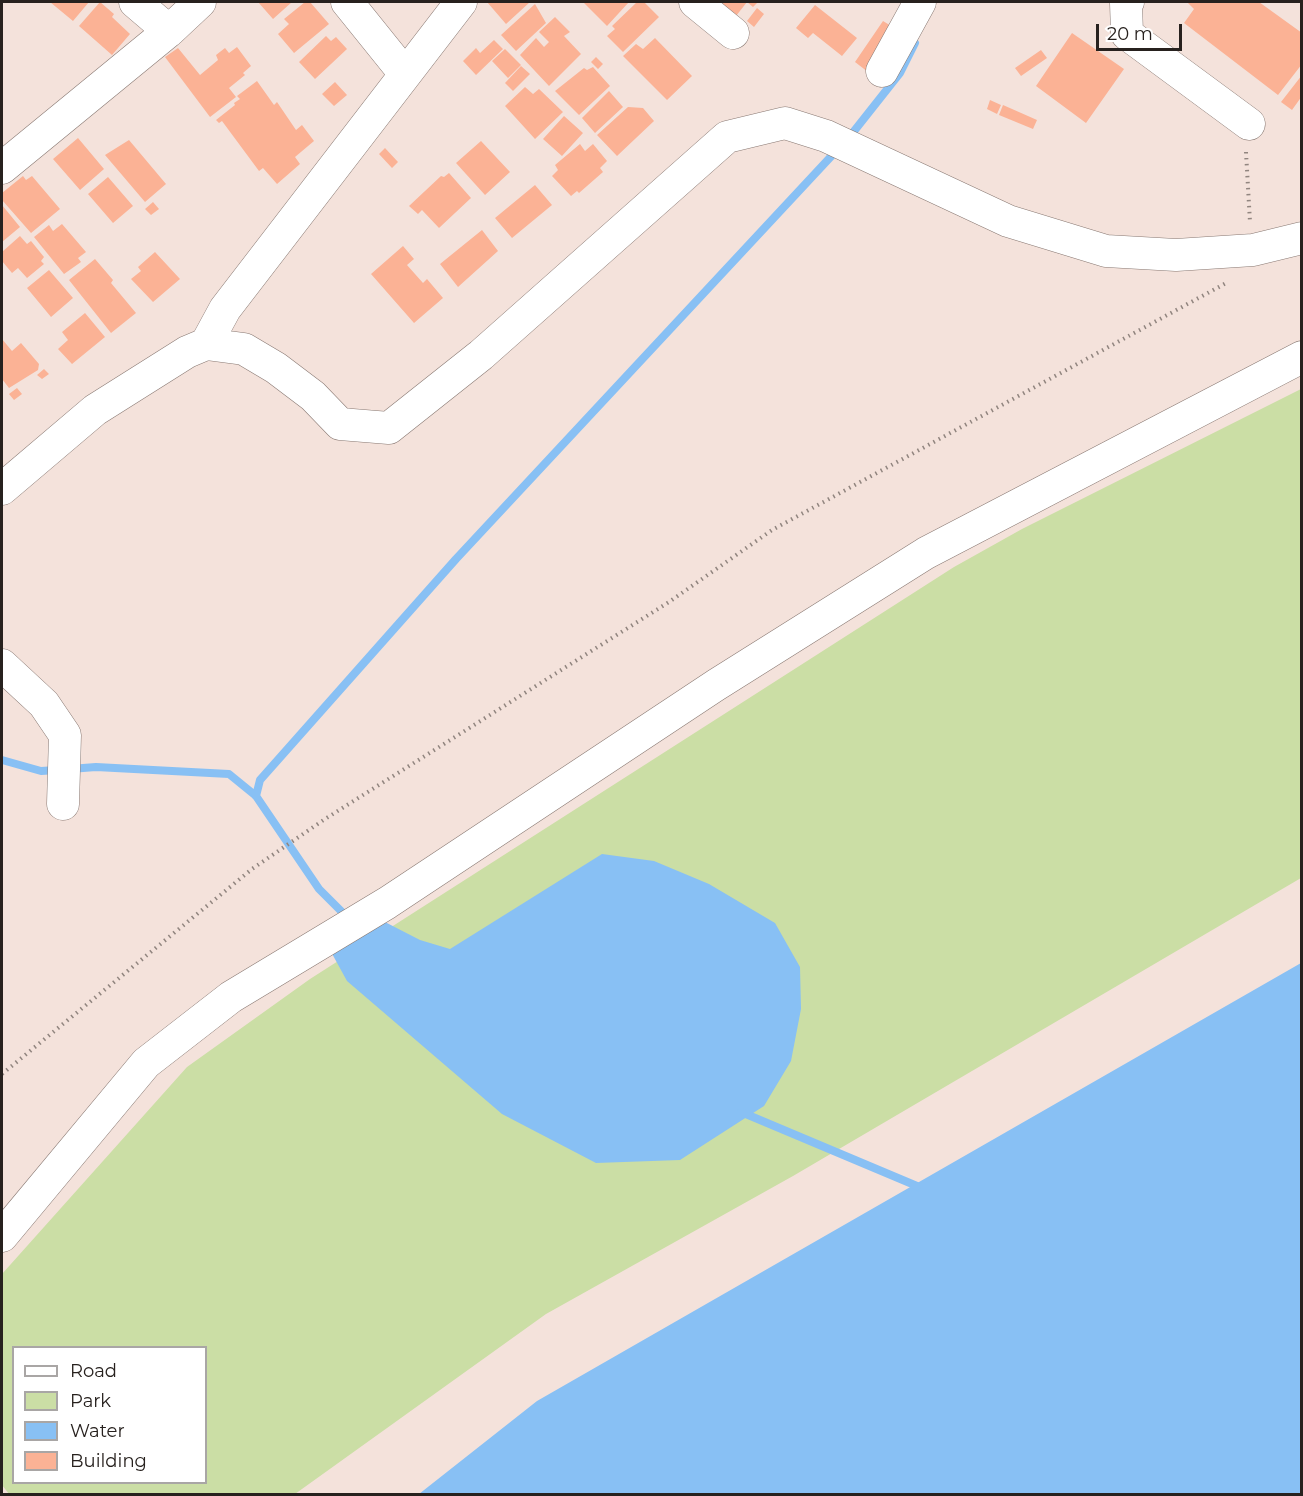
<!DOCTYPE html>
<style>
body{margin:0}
#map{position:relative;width:1303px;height:1496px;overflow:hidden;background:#f4e2db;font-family:Montserrat,sans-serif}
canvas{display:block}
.frame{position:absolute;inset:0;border:3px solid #27211e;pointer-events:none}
.legend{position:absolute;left:12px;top:1346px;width:195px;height:138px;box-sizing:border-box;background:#fff;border:2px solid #a9a6a5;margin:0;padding:8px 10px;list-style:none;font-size:18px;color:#27211e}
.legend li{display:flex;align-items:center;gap:12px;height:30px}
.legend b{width:30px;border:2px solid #a9a6a5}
.scale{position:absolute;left:1096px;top:24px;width:86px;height:27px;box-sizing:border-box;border:3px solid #27211e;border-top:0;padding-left:8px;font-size:18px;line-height:21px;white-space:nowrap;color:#27211e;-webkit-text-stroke:4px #fff;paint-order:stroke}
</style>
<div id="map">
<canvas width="1303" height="1496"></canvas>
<div class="frame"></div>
<ul class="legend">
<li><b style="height:8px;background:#fff"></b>Road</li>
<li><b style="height:16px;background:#cbdea5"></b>Park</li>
<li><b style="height:16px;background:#88c0f4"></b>Water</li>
<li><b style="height:16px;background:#fbb295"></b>Building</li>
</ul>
<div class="scale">20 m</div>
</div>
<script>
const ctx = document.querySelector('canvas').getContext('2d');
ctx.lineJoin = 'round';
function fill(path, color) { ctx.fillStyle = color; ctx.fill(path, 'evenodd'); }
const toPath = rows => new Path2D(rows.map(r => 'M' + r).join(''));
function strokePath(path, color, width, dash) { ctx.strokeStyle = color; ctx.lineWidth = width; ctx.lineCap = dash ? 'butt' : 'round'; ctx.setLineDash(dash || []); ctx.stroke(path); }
const green = toPath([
 [1301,389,1301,878,793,1176,546,1314,295,1494,9,1494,2,1485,2,1274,187,1067,310,979,954,567,1022,529],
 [14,1348,206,1348,206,1482,14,1482]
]);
const water = toPath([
 [602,854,654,861,709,884,775,923,800,967,801,1009,791,1061,764,1106,680,1160,596,1163,502,1114,347,981,330,950,383,921,420,940,450,949],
 [1301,963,1301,1494,419,1494,537,1401]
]);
const stream = toPath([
 [847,140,900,73,915,43],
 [2,760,41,771,57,770],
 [70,769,96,767,229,774,256,796,319,889,348,918],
 [256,796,260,780,456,559,838,149],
 [741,1112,917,1186]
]);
const building = toPath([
 [50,2,89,2,73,21],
 [100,2,114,14,112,17,130,34,112,55,79,26],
 [258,2,292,2,273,19],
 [305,2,310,2,329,24,294,53,278,34,289,24,284,19],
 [487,2,530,2,506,24],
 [583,2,629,2,607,26],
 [637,2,644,2,659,17,623,52,607,36,615,29,612,26],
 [725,2,758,2,753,7,747,2,736,16,722,4],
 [1187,2,1259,2,1302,33,1302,64,1278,95,1184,23,1194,9],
 [535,4,546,23,516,51,501,35],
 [815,5,857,38,842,56,813,33,808,38,796,28],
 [757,8,764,14,754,27,747,21],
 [555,17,570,32,564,36,581,54,549,86,520,55,536,38,544,47,549,42,539,32],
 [883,21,896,29,868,72,855,62],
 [1072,33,1124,69,1086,123,1036,86],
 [326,36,331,41,336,37,347,49,315,79,299,62],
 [655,38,692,76,667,100,623,56,636,44,643,49],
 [494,40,503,49,476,75,463,61,476,48,480,53],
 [237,47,251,66,243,73,245,75,229,88,236,97,210,117,165,57,178,48,200,75,218,60,216,55,225,48,229,53],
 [505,49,521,65,508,78,492,61],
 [1041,50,1047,58,1021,76,1015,68],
 [596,57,603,64,598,69,591,62],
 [521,66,530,74,513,91,505,83],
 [593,67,610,86,579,115,555,91,584,68,587,70],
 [1302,75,1302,96,1292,110,1281,102],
 [257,81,274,105,277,102,296,130,302,125,314,141,295,157,300,164,277,184,263,168,259,171,222,121,219,123,216,120,235,105,234,103,240,99,237,96],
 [335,82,347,95,334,106,322,94],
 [525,87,533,94,539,89,563,112,535,139,505,106],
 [609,91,623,107,595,133,582,118],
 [990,100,1001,105,997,114,987,109],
 [1003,105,1037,120,1033,129,999,115],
 [628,107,643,108,654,121,617,156,597,135],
 [564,116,583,133,562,156,543,139],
 [78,138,104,169,80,190,53,159],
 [129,140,166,184,145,202,105,155],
 [481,141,510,172,485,195,456,163],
 [580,144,585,151,593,144,607,161,600,168,603,172,579,193,577,191,571,196,552,176,558,170,555,165],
 [385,148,398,162,392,168,379,154],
 [449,173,471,198,439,228,422,210,418,214,409,206,441,176,444,177],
 [23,176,26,180,32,176,60,209,31,233,2,200,2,193],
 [108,177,133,206,113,223,88,194],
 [535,185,552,205,512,238,495,218],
 [153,202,159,209,151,215,145,209],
 [2,205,20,227,2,242],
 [62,224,86,252,78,258,81,262,64,274,34,237,49,225,53,231],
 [482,230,498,251,458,287,440,264],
 [20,236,27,244,31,241,44,257,41,261,44,264,27,278,18,268,12,273,2,261,2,252],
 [403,246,414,259,407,265,423,283,427,279,443,298,414,323,371,274],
 [155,252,180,279,153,302,131,279,141,271,138,267],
 [95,259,113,280,111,283,136,313,111,333,69,280],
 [49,270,73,298,51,317,27,288],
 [85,313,105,337,72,364,58,349,68,340,62,332],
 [2,339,12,351,21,343,39,364,38,370,9,388,2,379],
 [44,369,49,374,42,379,37,375],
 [17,388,22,394,14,400,9,394]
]);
const path = toPath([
 [1246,152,1250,222],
 [2,1074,252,869,325,819,669,602,772,530,1228,282]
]);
const street = toPath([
 [135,2,169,31],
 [347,2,405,74],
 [695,2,733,33],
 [1128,2,1126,3,1127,34,1249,124],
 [882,71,920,2],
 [2,168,169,31,200,2],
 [206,344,225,309,461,2],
 [2,489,95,410,187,352,206,344,244,349,276,368,313,396,340,424,389,428,481,355,727,137,785,123,826,136,1008,221,1106,251,1176,255,1253,250,1302,238],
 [2,665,44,704,65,735,63,804],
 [2,1236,146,1063,231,997,387,903,716,685,926,553,1302,357]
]);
fill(green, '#cbdea5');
fill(water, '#88c0f4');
strokePath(stream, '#88c0f4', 8);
fill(building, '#fbb295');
strokePath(street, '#887872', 33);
strokePath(path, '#91857f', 4, [1.5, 4.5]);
strokePath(street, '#fff', 32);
</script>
